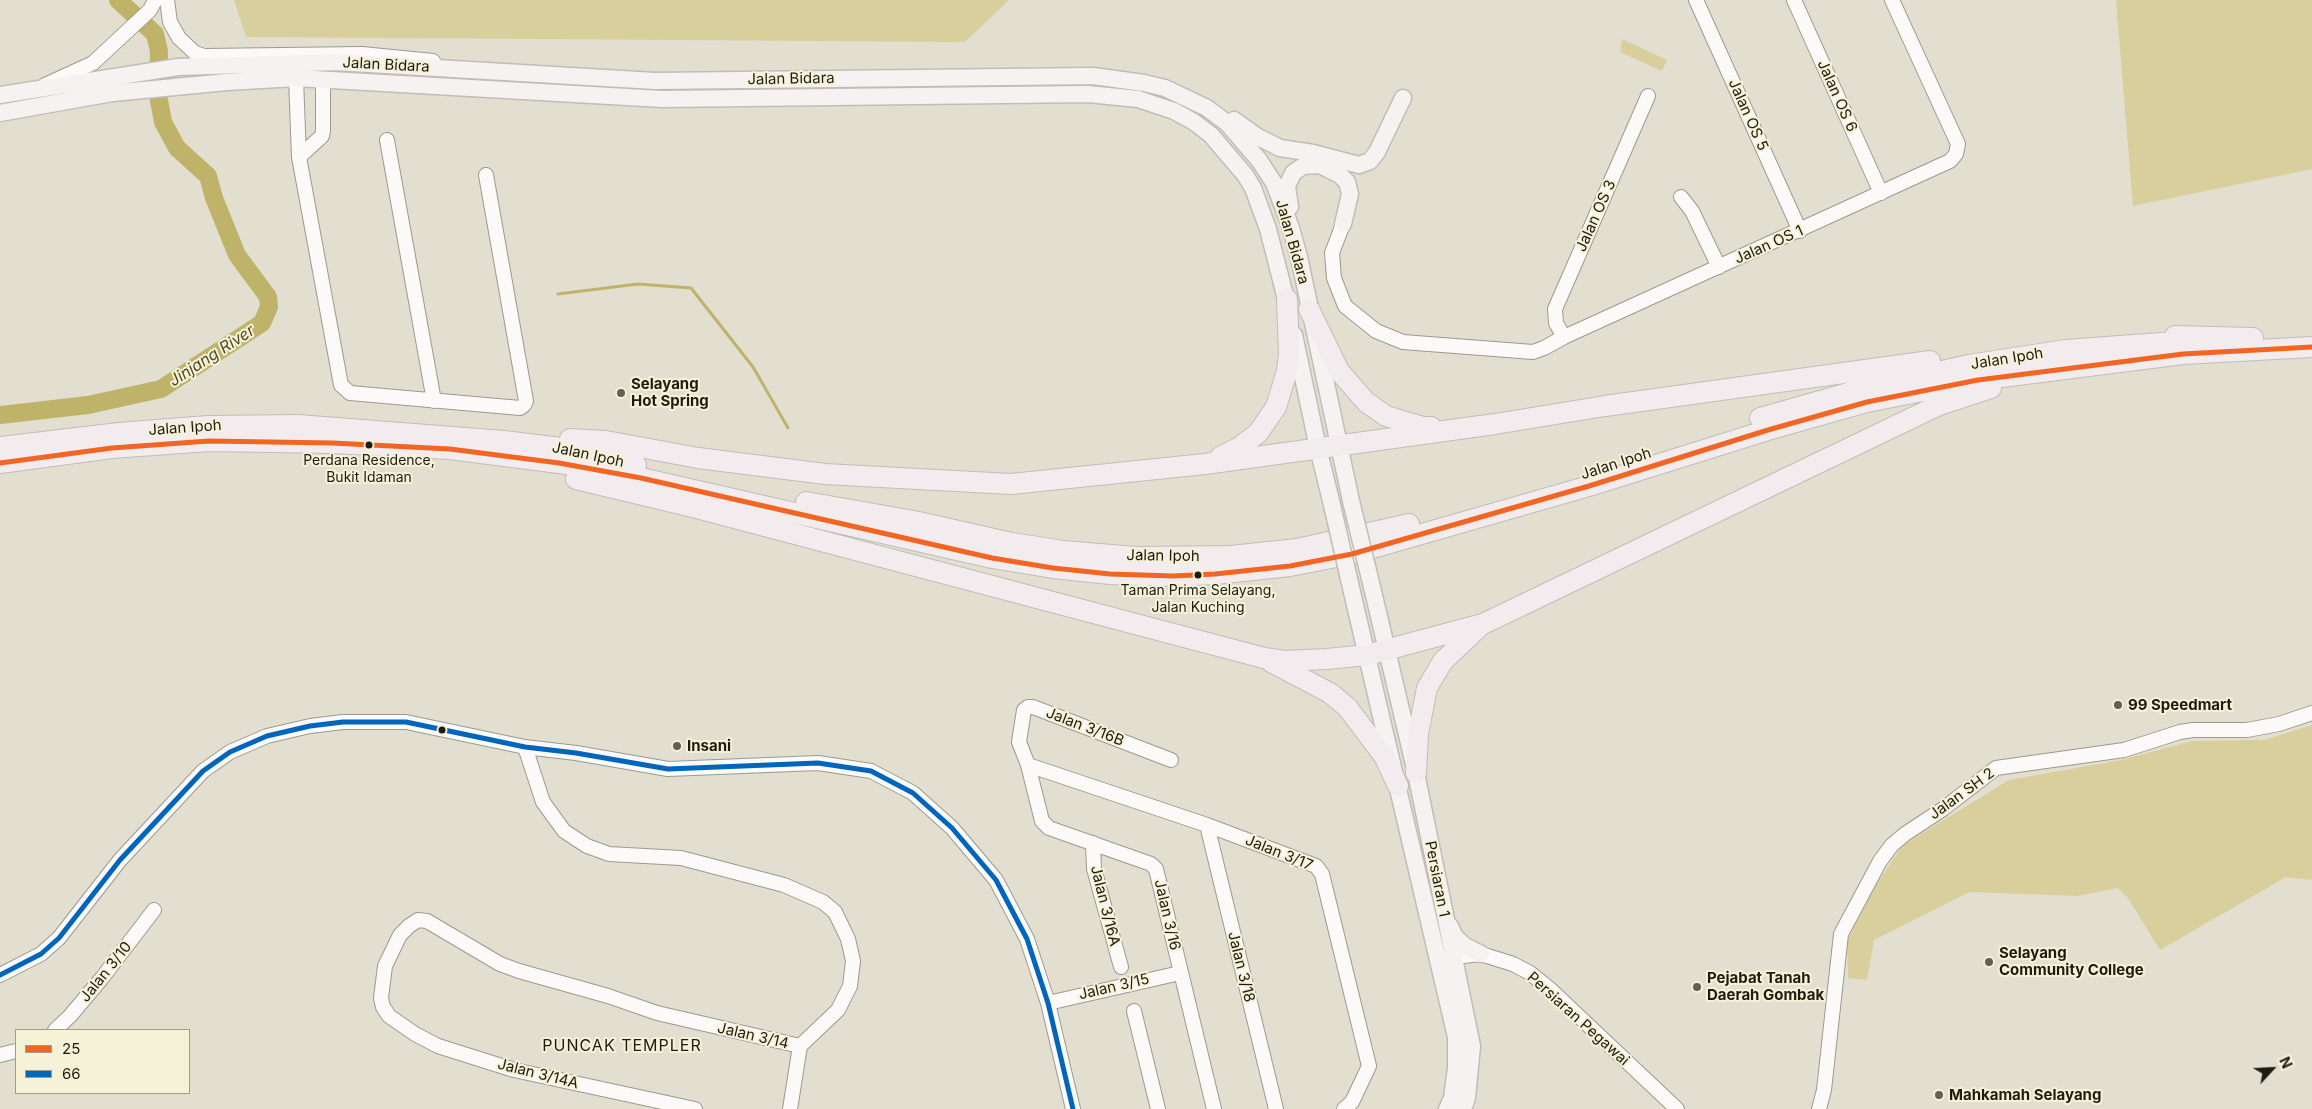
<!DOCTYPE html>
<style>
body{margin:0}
#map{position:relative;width:2312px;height:1109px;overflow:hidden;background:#e2dfd1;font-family:Inter,sans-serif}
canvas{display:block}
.legend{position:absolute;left:15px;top:1029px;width:175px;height:65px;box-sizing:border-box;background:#f6f2d7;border:1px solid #9f9c88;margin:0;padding:6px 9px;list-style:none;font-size:15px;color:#1d1b12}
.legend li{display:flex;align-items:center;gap:10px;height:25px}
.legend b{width:25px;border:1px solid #9f9c88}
.north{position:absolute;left:2247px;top:1044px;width:50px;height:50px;-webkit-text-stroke:4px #f6f2d7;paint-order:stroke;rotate:65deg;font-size:14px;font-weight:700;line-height:20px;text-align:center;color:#1d1b12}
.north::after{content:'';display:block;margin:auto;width:18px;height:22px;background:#1d1b12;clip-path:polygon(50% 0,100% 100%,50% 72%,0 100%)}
</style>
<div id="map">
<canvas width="2312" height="1109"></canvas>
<ul class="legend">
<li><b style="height:6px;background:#f26522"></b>25</li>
<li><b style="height:6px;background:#0065bd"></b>66</li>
</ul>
<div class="north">N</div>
</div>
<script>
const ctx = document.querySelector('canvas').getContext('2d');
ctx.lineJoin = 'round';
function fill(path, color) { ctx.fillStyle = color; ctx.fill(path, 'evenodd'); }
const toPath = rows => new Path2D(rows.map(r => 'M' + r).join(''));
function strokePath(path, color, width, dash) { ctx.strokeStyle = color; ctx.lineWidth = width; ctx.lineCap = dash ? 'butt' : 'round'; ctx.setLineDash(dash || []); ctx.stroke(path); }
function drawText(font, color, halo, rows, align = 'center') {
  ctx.font = font + ' Inter,sans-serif'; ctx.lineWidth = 4; ctx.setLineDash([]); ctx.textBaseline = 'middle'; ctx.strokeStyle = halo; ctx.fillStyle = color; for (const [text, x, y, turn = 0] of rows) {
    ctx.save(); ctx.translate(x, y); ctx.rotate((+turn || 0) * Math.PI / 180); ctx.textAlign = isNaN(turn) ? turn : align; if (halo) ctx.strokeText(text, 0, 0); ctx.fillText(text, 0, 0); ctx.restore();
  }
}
const green = toPath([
 [234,0,1009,0,965,42,246,37],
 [2116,0,2312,0,2312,169,2133,206],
 [1622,39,1667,60,1662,71,1620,52],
 [2312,725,2312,880,2286,877,2160,950,2128,898,2118,888,2077,896,1969,892,1874,940,1867,980,1848,978,1847,941,1875,886,1903,845,2009,780,2121,760,2192,741,2264,740]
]);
const stream = toPath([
 [558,294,638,284,691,288,753,367,788,428]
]);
const river = toPath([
 [0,415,88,405,161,389,262,323,269,307,268,297,237,255,214,198,208,176,177,148,163,122,158,95,159,51,155,34,118,0]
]);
const minor = toPath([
 [167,0,170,22,179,38,195,53,204,56,362,54,433,61],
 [1696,0,1800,231],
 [1794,0,1881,193],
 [296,78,299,157,341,385,350,393,520,408,524,405,526,401,486,175],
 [45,85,93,63,150,10,155,0],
 [387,140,434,401],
 [299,157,322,136,323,131,323,80],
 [1681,197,1692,211,1719,267],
 [1343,224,1332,253,1334,278,1345,306,1376,331,1403,342,1533,352,1544,348,1564,337,1950,161,1956,154,1958,144,1892,0],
 [1564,337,1556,323,1555,309,1648,96],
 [525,747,543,802,564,831,587,846,609,854,681,858,784,885,823,902,835,912,848,939,853,961,850,986,838,1010,800,1046,790,1109],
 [1171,760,1033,707,1028,707,1024,710,1019,742,1028,765,1042,821,1049,828,1151,864,1156,869,1214,1109],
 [1028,765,1207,825,1316,866,1322,874,1369,1066,1352,1102,1344,1109],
 [1207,825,1276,1109],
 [1093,843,1094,869,1121,967],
 [1445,958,1481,954,1513,964,1530,973,1551,990,1677,1109],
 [0,975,41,954,59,938,120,860,203,771,230,752,267,736,310,726,343,722,406,722,525,747,576,753,668,769,818,763,871,771,913,793,952,828,996,880,1027,939,1048,1003,1073,1109],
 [1048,1003,1180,973],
 [1134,1011,1158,1109],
 [55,1030,70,1016,102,978,154,910],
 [0,1055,16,1051],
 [695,1109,514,1070,438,1046,415,1034,389,1016,383,1007,381,998,385,966,400,935,409,926,418,920,427,921,500,964,519,971,608,996,657,1013,800,1046],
 [1819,1109,1824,1090,1841,934,1880,861,1892,845,1905,834,1943,809,1996,768,2124,750,2180,732,2193,730,2247,730,2279,724,2312,713]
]);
const major = toPath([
 [0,95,178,67,336,62,655,81,1093,76,1144,83,1165,88,1207,108,1227,123,1259,160,1274,183,1291,228,1299,257,1351,501],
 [0,113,112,93,227,82,296,78,662,99,1088,94,1138,99,1174,111,1194,122,1211,135,1245,175,1253,188,1268,229,1289,311],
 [1234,120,1258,137,1280,148,1313,153,1359,165,1370,161,1377,152,1403,98],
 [1290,207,1287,186,1293,173,1303,166,1320,165,1340,175,1347,182,1350,194,1343,224],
 [1294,335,1318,448,1332,505],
 [1372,587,1416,773,1472,1046,1467,1098,1463,1109],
 [1352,592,1456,1037,1456,1068,1452,1098,1447,1109],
 [1450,926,1455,937,1465,946,1481,954]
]);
const highway = toPath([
 [1309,309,1339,371,1366,402,1386,416,1423,427,1431,427],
 [2175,336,2253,338],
 [1760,418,1862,389,1969,365,2066,350,2188,341],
 [570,439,606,441,698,458,825,474,1011,484,1205,464,1495,424,1605,406,1930,361],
 [0,447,119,433,208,426,298,425,504,441,561,448,636,465],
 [1220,457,1240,447,1258,433,1276,407,1287,371,1289,354,1287,299],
 [0,463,112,448,209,441,332,443,450,449,559,463,641,478,992,558,1053,568,1110,574,1173,576,1215,574,1290,566,1352,554,1589,486,1768,430,1867,402,1978,380,2183,354,2312,347],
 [576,479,697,508,1264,658,1284,661,1327,659,1367,655,1483,624,1939,405,1991,388],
 [806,502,914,521,1012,543,1063,551,1136,557,1231,556,1297,549,1409,524],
 [1271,662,1330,693,1347,707,1384,756,1398,786],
 [1416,773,1418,734,1427,688,1443,661,1479,627]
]);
const majorBridge = toPath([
 [1351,501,1372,587],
 [1332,505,1352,592]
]);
const bus1 = toPath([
 [0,463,112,448,209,441,332,443,450,449,559,463,641,478,992,558,1053,568,1110,574,1173,576,1215,574,1290,566,1352,554,1589,486,1768,430,1867,402,1978,380,2183,354,2312,347]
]);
const bus2 = toPath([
 [0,975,41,954,59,938,120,860,203,771,230,752,267,736,310,726,343,722,406,722,525,747,576,753,668,769,818,763,871,771,913,793,952,828,996,880,1027,939,1048,1003,1073,1109]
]);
const markers = [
 [621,393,5,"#626055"],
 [369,445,4.5,"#1d1b12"],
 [1198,575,4.5,"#1d1b12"],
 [2118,705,5,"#626055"],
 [442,730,4.5,"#1d1b12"],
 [677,746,5,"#626055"],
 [1989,962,5,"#626055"],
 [1697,987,5,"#626055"],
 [1939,1095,5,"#626055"]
];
const busNames = [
 ["Perdana Residence,",369,461],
 ["Bukit Idaman",369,478],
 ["Taman Prima Selayang,",1198,591],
 ["Jalan Kuching",1198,608]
];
const streetNames = [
 ["Jalan Bidara",386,65,3],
 ["Jalan Bidara",791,79,-1],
 ["Jalan OS 6",1837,96,66],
 ["Jalan OS 5",1748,115,66],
 ["Jalan OS 3",1596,216,-66],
 ["Jalan Bidara",1292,242,74],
 ["Jalan OS 1",1769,245,-24],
 ["Jalan Ipoh",2007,359,-9],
 ["Jalan Ipoh",185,428,-4],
 ["Jalan Ipoh",588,455,12],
 ["Jalan Ipoh",1616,464,-18],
 ["Jalan Ipoh",1163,556,1],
 ["Jalan 3/16B",1085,727,21],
 ["Jalan SH 2",1962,794,-36],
 ["Jalan 3/17",1279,853,22],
 ["Persiaran 1",1437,879,79],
 ["Jalan 3/16A",1105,906,76],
 ["Jalan 3/16",1167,915,77],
 ["Jalan 3/18",1241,967,76],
 ["Jalan 3/10",106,972,-51],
 ["Jalan 3/15",1114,987,-13],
 ["Persiaran Pegawai",1578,1019,42],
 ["Jalan 3/14",753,1036,13],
 ["Jalan 3/14A",538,1074,14]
];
const poiNames = [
 ["Selayang",631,384],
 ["Hot Spring",631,401],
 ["99 Speedmart",2128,705],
 ["Insani",687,746],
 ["Selayang",1999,953],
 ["Community College",1999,970],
 ["Pejabat Tanah",1707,978],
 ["Daerah Gombak",1707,995],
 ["Mahkamah Selayang",1949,1095]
];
const waterNames = [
 ["Jinjang River",212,356,-33]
];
const neighbourhoodNames = [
 ["PUNCAK TEMPLER",622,1046]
];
fill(green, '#d8cf9c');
strokePath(stream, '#bfb36a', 3);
strokePath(river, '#bfb36a', 18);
strokePath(minor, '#9c9a8f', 16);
strokePath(major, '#bfbeb6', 19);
strokePath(highway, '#bfbeb6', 22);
strokePath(minor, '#fbfaf8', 14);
strokePath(major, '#f6f2f2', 16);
strokePath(highway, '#f3ecef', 20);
strokePath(majorBridge, '#bfbeb6', 19, []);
strokePath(majorBridge, '#f6f2f2', 16);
strokePath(bus1, '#f26522', 5);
strokePath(bus2, '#0065bd', 5);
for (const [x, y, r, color] of markers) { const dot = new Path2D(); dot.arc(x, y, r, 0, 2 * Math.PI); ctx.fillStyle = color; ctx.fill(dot); strokePath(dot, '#f6f2d7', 2); }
drawText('14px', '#1d1b12', '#f6f2d7', busNames);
drawText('15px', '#1d1b12', '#f6f2d7', streetNames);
drawText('bold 15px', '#1d1b12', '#f6f2d7', poiNames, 'left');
drawText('italic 16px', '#524b23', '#f6f2d7', waterNames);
ctx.letterSpacing = '1px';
drawText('16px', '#1d1b12', '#f6f2d7', neighbourhoodNames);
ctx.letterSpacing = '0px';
</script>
